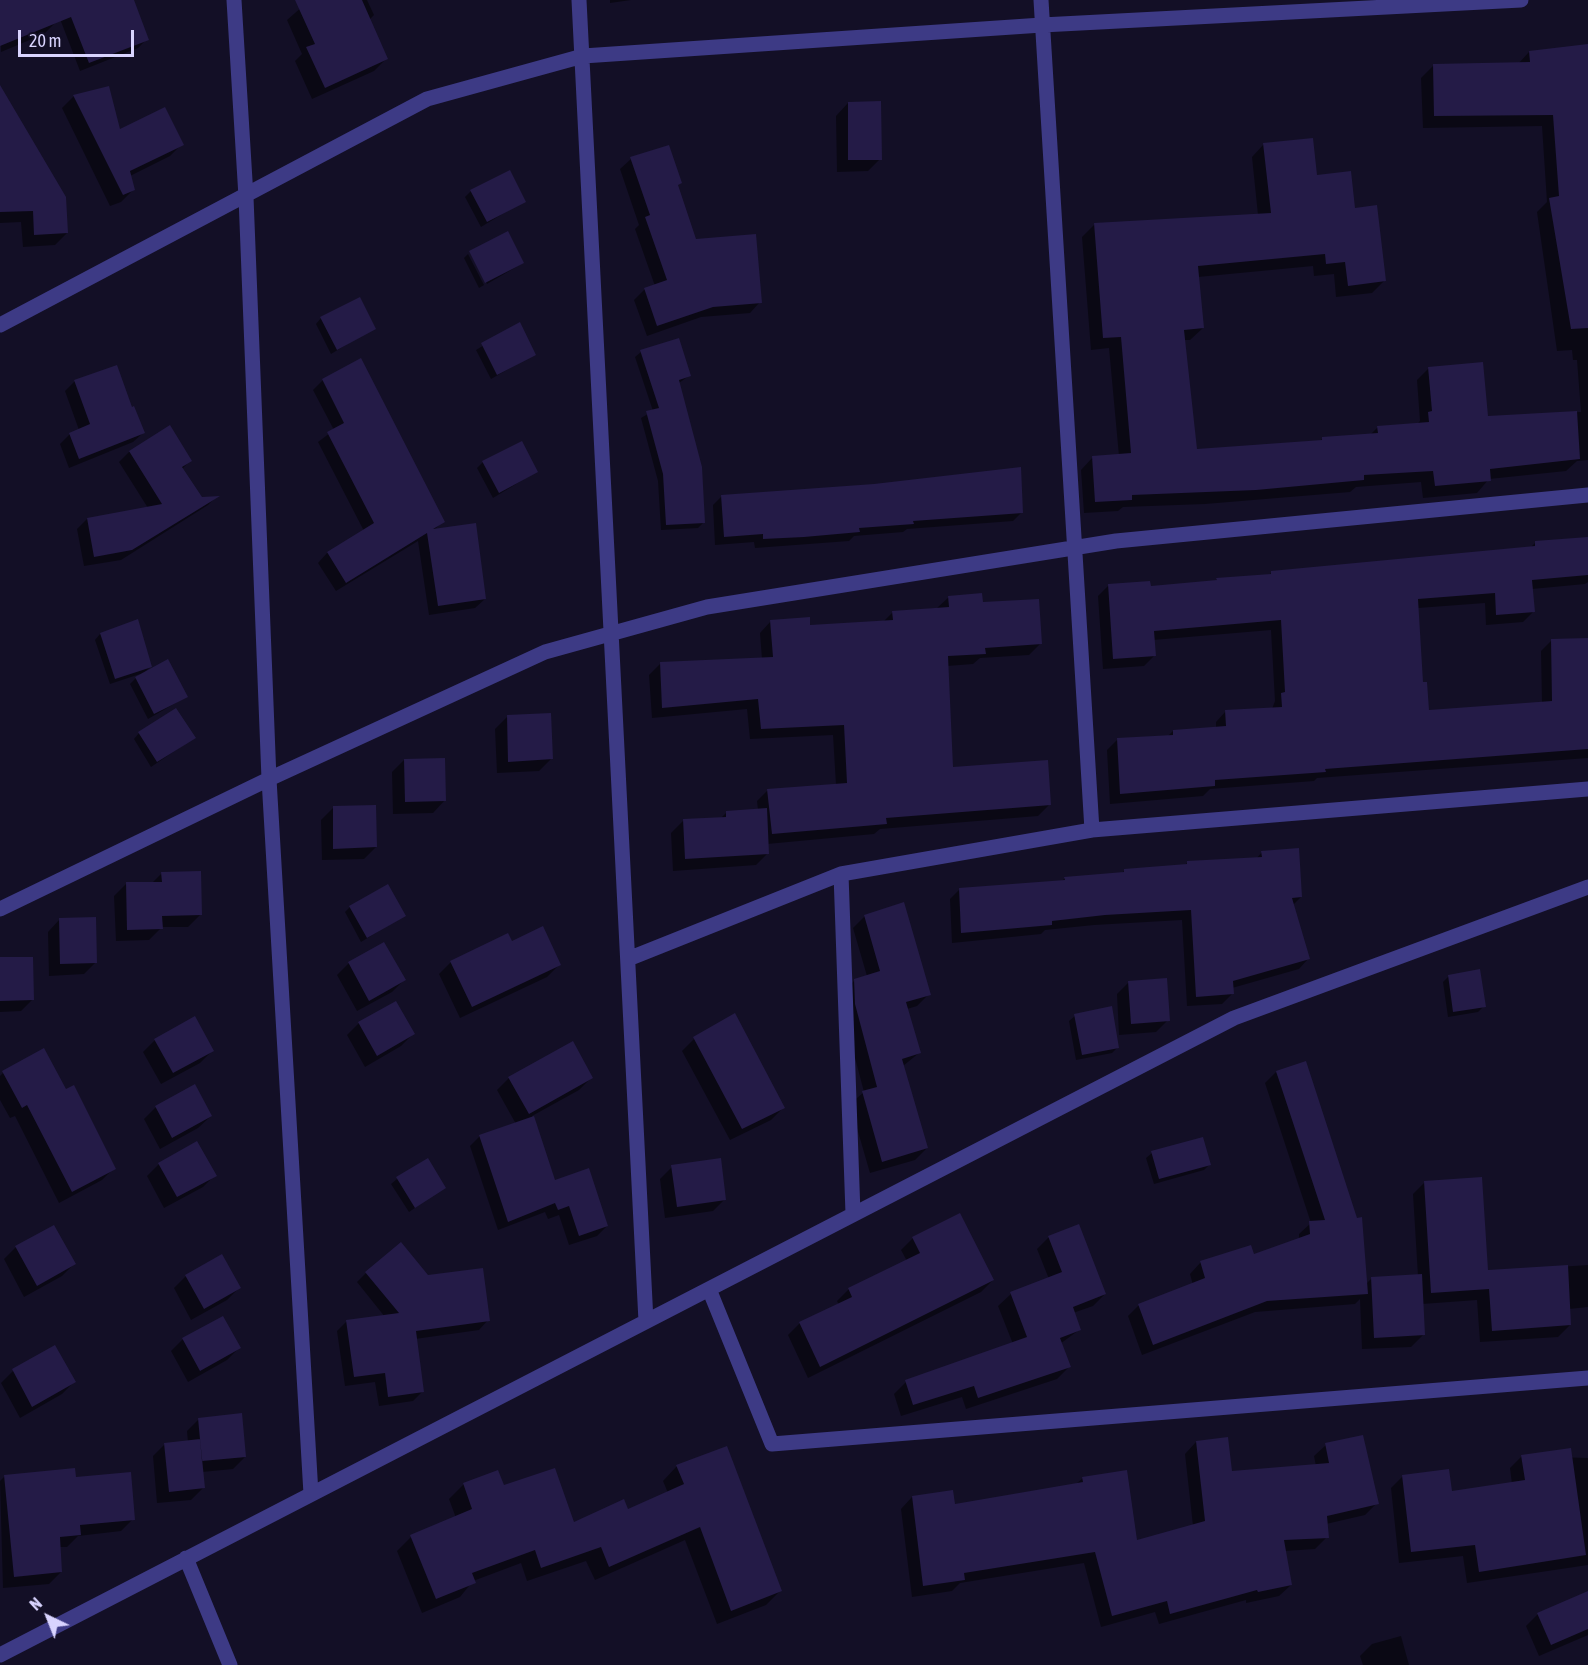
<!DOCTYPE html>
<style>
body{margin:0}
#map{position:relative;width:1588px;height:1665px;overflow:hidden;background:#130f26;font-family:"Asap Condensed",sans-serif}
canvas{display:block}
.north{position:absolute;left:18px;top:1587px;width:60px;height:60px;-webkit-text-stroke:4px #130f26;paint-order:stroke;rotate:317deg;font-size:16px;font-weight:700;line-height:24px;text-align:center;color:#d9d4ff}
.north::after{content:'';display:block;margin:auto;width:21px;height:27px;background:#d9d4ff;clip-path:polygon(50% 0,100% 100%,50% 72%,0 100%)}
.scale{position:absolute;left:18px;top:30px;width:116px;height:27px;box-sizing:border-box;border:3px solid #d9d4ff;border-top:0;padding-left:8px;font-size:18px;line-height:21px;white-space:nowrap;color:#d9d4ff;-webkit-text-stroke:4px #130f26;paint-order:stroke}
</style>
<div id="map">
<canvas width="1588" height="1665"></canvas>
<div class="north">N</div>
<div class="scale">20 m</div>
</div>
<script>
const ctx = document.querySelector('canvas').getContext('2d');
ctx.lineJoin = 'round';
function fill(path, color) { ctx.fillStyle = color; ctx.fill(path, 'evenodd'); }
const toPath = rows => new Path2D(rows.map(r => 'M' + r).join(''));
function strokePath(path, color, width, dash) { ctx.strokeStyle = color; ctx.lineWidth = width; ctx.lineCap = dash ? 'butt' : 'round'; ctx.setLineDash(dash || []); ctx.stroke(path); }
const shadow = toPath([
 [0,0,132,0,147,39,138,48,80,71,57,11,57,21,44,34,1,52],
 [301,0,367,0,374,15,369,20,386,59,374,71,312,99,295,61,302,54,287,20,303,6],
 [610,0,631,0,610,3],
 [1588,46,1588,460,1577,461,1566,471,1489,479,1477,493,1423,498,1421,482,1356,487,1350,492,1205,504,1123,507,1118,511,1084,513,1081,470,1093,457,1119,456,1109,348,1091,350,1082,237,1094,225,1258,215,1252,157,1264,144,1316,177,1353,209,1384,281,1372,293,1336,297,1334,274,1314,276,1313,266,1198,277,1203,328,1190,340,1183,340,1195,450,1319,442,1323,438,1370,435,1378,427,1417,424,1420,421,1417,380,1429,368,1486,417,1581,412,1577,360,1573,360,1572,350,1557,351,1537,212,1547,202,1542,126,1423,128,1421,78,1433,66,1518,64,1529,52],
 [0,88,67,233,55,245,23,247,21,222,0,223],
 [74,96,119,131,182,144,170,156,130,176,133,190,121,202,110,206,62,108],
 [848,103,880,159,868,171,837,172,836,116],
 [631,159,677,186,695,241,760,302,750,313,701,317,647,336,634,300,645,289,655,286,635,229,639,225,620,169],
 [471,191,524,201,481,227,465,197],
 [471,252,523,263,487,284],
 [468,254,484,285,479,288,464,258],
 [321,318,374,328,331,354,316,324],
 [519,324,535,354,491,379,476,350],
 [641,352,690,375,679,383,704,522,698,528,661,530,658,481,641,418,653,411,635,357],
 [323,380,443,521,434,530,485,599,475,608,429,615,418,541,336,591,318,563,327,553,364,531,318,442,334,430,313,390],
 [75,381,131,409,143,433,133,442,69,468,60,444,70,434,79,430,65,391],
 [169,428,190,461,182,469,201,499,216,497,208,505,121,560,84,566,77,529,87,519,148,508,119,462,129,452],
 [483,462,536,472,493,498,477,468],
 [722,496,1022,512,1013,521,907,529,903,532,854,536,849,541,755,548,754,542,715,545,713,505],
 [1588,538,1588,582,1585,584,1532,589,1533,612,1523,622,1486,625,1485,603,1418,608,1421,683,1427,711,1542,703,1541,651,1551,641,1588,640,1588,758,1317,778,1314,781,1210,789,1203,796,1110,804,1107,750,1118,739,1168,736,1173,731,1216,728,1216,722,1226,711,1272,709,1275,701,1271,630,1153,640,1154,656,1144,666,1103,669,1098,596,1108,586,1149,587,1215,582,1217,580,1268,576,1272,572,1530,548,1536,542],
 [949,597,981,604,1040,644,1029,655,980,658,973,664,947,666,951,768,1049,805,1038,816,880,829,874,834,767,844,768,853,756,865,673,871,671,833,683,821,720,819,727,812,758,810,757,801,768,790,836,785,833,735,750,739,747,709,652,718,649,675,660,664,762,659,760,633,771,621,809,627,883,622,893,612,937,608],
 [100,634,151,666,145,672,186,697,148,719,130,684,140,674,110,684,95,640],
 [507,717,551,759,539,771,497,773,495,729],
 [139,733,194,738,151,767,134,739],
 [404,760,445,800,433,813,393,814,392,772],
 [333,808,376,847,364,859,322,860,321,820],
 [1262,852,1301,897,1293,905,1308,959,1299,969,1232,988,1232,994,1222,1004,1187,1006,1182,920,1094,925,1045,930,1041,934,952,943,950,899,959,890,1062,881,1065,878,1121,874,1125,870,1184,866,1187,863,1256,859],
 [162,873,200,915,188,927,162,927,149,940,116,941,114,896,126,884,152,883],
 [350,907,404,916,361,942,345,912],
 [865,916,929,994,917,1006,907,1009,919,1053,903,1066,927,1148,915,1160,870,1173,850,1104,864,1092,844,1016,843,992,855,980,867,976,853,928],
 [60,919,96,962,84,974,49,976,48,932],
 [0,959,33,999,21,1011,0,1012],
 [451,962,559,965,547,977,460,1018,439,974],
 [349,963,404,980,392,992,357,1011,337,975],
 [1449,976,1484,1006,1478,1012,1448,1017,1443,982],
 [1129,982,1168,1020,1156,1032,1119,1035,1117,994],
 [734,1015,783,1108,771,1120,730,1140,682,1051,694,1039],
 [1075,1016,1118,1047,1112,1053,1076,1060,1069,1021],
 [359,1023,413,1034,401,1046,365,1067,347,1035],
 [155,1040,212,1051,200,1063,161,1084,143,1052],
 [1276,1072,1366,1284,1372,1278,1418,1276,1413,1194,1425,1182,1486,1272,1588,1265,1588,1307,1569,1309,1570,1325,1558,1337,1480,1342,1477,1300,1422,1304,1423,1335,1411,1347,1362,1349,1360,1299,1355,1304,1255,1312,1142,1355,1128,1316,1139,1305,1193,1285,1190,1274,1201,1262,1253,1256,1299,1240,1299,1234,1311,1223,1265,1083],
 [3,1073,66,1091,114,1168,102,1180,59,1203,15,1116,10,1118,0,1100,0,1076],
 [509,1078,591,1078,579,1090,532,1116,554,1182,607,1226,597,1236,569,1245,559,1215,548,1219,545,1212,498,1230,470,1146,480,1136,516,1124,497,1090],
 [156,1107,211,1116,198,1128,160,1149,144,1119],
 [1152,1153,1210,1164,1204,1170,1154,1184,1146,1158],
 [159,1164,215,1175,203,1187,164,1208,147,1176],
 [672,1167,725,1199,713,1211,665,1218,660,1179],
 [397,1179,444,1188,409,1212,391,1184],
 [1049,1237,1105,1294,1093,1306,1073,1313,1079,1330,1060,1344,1069,1367,1057,1379,966,1409,962,1397,901,1416,894,1394,906,1382,1013,1344,998,1306,1011,1294,1049,1279,1037,1249],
 [913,1238,993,1280,981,1292,808,1378,788,1335,800,1323,839,1305,837,1301,849,1289,907,1261,901,1250],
 [16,1247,74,1264,62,1276,24,1297,4,1259],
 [366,1273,427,1277,488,1320,479,1330,415,1339,422,1392,413,1401,379,1406,375,1382,345,1386,337,1331,346,1322,385,1317,357,1282],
 [186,1276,239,1288,227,1300,191,1320,174,1288],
 [183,1339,239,1348,227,1360,188,1382,171,1351],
 [55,1347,74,1382,62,1394,20,1418,1,1383,13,1371],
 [199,1419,245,1457,233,1469,202,1472,203,1488,191,1500,157,1503,153,1456,165,1444,188,1442,187,1431],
 [1196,1442,1231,1473,1316,1466,1314,1456,1326,1445,1377,1503,1365,1515,1326,1524,1327,1537,1315,1549,1284,1551,1291,1585,1279,1596,1246,1603,1246,1600,1159,1624,1155,1612,1101,1627,1084,1563,960,1583,952,1591,912,1597,901,1509,912,1497,954,1505,1076,1484,1083,1478,1136,1542,1193,1526,1185,1454],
 [1522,1456,1588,1458,1588,1565,1467,1583,1463,1556,1399,1563,1391,1488,1403,1476,1450,1493,1512,1484,1510,1468],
 [677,1466,780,1591,766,1605,717,1624,685,1540,595,1580,586,1561,527,1581,521,1563,473,1581,460,1597,422,1613,397,1551,411,1537,456,1518,449,1499,464,1484,503,1487,573,1524,627,1511,668,1493,663,1481],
 [5,1476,74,1479,133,1519,121,1531,78,1536,67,1547,59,1547,61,1572,49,1584,3,1588,0,1481],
 [1588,1593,1588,1635,1539,1656,1526,1626,1538,1614],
 [1401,1636,1409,1665,1363,1665,1360,1656,1372,1644]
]);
const building = toPath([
 [0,0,134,0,149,40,89,63,71,17,0,46],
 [295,0,362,0,388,59,325,88,306,47,315,44],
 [1588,44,1588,328,1571,329,1549,198,1559,196,1553,115,1434,116,1433,64,1530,62,1529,51],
 [0,85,66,197,68,233,34,235,33,211,0,212],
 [109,86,120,129,165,107,184,145,130,171,135,190,123,195,73,95],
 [881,101,882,160,848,160,848,102],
 [1313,138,1317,175,1351,171,1355,208,1377,205,1386,281,1348,286,1345,262,1326,264,1325,254,1198,266,1204,328,1184,330,1197,449,1322,440,1322,437,1378,433,1377,426,1429,422,1428,412,1432,411,1428,367,1483,362,1488,416,1577,411,1580,459,1490,469,1491,481,1435,486,1433,471,1364,475,1364,480,1256,490,1132,495,1132,500,1095,502,1092,456,1131,453,1121,337,1103,338,1094,223,1271,213,1263,143],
 [669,145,682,183,678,185,696,239,756,234,762,303,713,307,657,326,644,288,667,280,645,217,650,215,630,157],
 [510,170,526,202,487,222,470,190],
 [508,231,524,263,485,283,469,251],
 [360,297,376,329,337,350,320,317],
 [520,322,536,355,497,375,481,343],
 [679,338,691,376,679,380,702,467,705,523,666,525,663,474,646,411,659,408,640,350],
 [361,358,445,522,433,529,476,523,486,599,438,606,427,533,346,583,327,552,374,523,327,432,344,423,322,379],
 [117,365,132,407,134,406,145,433,79,459,69,433,90,424,74,380],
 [170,425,192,461,182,467,202,497,220,496,132,550,94,557,87,518,162,504,129,451],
 [522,441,538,472,499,493,482,461],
 [1021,467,1023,513,913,521,914,524,859,528,860,532,804,537,763,539,763,534,724,537,721,495,874,484],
 [1588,537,1588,575,1532,580,1535,612,1496,615,1495,593,1418,599,1423,682,1427,682,1429,710,1552,701,1551,639,1588,638,1588,749,1325,769,1326,772,1215,780,1215,786,1120,794,1117,738,1173,735,1173,730,1226,726,1225,710,1282,707,1281,693,1285,692,1281,620,1154,631,1156,656,1113,659,1108,584,1150,581,1151,586,1217,580,1216,578,1271,574,1271,571,1535,546,1535,541],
 [982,593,983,602,1039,599,1042,644,985,648,986,654,948,656,953,767,1048,760,1051,805,886,818,887,824,772,834,767,789,847,783,844,725,761,729,758,699,662,708,660,662,773,657,770,620,810,617,810,625,893,620,892,611,949,607,948,596],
 [138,619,152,667,115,679,100,633],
 [168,659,188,697,154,714,135,677],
 [176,708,196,738,157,762,138,732],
 [551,713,553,759,508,762,507,715],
 [445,758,446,801,405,802,404,759],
 [376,805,377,847,333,849,333,806],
 [767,808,769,854,685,859,683,819,726,817,726,811],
 [1299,848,1302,897,1292,898,1310,959,1233,981,1234,994,1196,997,1191,910,1105,915,1052,921,1052,925,961,933,959,888,1065,880,1064,877,1124,872,1124,869,1187,864,1187,861,1262,857,1261,851],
 [201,871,202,915,162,916,163,929,127,930,126,882,162,882,161,872],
 [388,884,406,916,367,938,349,906],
 [904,902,931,995,906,1002,921,1053,902,1059,928,1148,882,1162,862,1091,877,1087,855,1004,854,979,880,971,864,915],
 [96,917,97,963,60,964,59,918],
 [543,926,561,965,472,1007,450,961,508,933,512,941],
 [384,942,406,980,369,1001,348,962],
 [0,957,33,957,34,1000,0,1001],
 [1480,969,1486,1007,1453,1012,1448,975],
 [1167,978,1170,1021,1131,1024,1128,981],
 [396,1001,415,1034,377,1056,358,1022],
 [1112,1006,1119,1048,1082,1055,1074,1014],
 [735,1013,785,1108,742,1129,693,1037],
 [195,1016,214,1051,173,1073,154,1039],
 [573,1041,593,1078,529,1114,508,1077],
 [44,1048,66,1089,74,1085,116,1169,72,1192,27,1105,22,1108,2,1071],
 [1306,1061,1357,1218,1362,1217,1368,1294,1267,1301,1153,1345,1138,1304,1205,1278,1200,1261,1251,1245,1254,1254,1310,1234,1309,1221,1325,1220,1276,1071],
 [195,1084,212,1116,172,1138,155,1106],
 [534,1116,555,1180,589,1168,608,1226,579,1236,569,1206,558,1210,555,1203,508,1222,479,1135],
 [1203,1137,1211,1165,1159,1179,1151,1151],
 [197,1141,217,1176,177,1197,158,1163],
 [428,1158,446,1188,415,1208,396,1177],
 [721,1158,726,1200,677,1207,671,1165],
 [1482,1177,1488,1270,1568,1265,1571,1325,1492,1331,1489,1289,1431,1293,1424,1181],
 [960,1213,994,1280,820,1367,799,1322,852,1297,848,1288,920,1253,912,1237],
 [1079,1224,1106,1294,1073,1307,1081,1330,1060,1338,1071,1367,978,1398,974,1386,913,1405,905,1380,1027,1337,1010,1292,1062,1272,1048,1236],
 [54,1225,76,1264,37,1286,15,1246],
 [401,1242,428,1275,483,1268,490,1321,416,1331,424,1392,388,1397,385,1373,354,1377,346,1320,399,1313,365,1272],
 [222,1254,241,1288,204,1309,185,1275],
 [1422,1274,1425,1335,1374,1338,1371,1277],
 [223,1316,241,1348,200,1371,182,1338],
 [55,1345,76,1382,32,1407,12,1369],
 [242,1413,246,1457,202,1461,198,1418],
 [1363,1435,1379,1504,1327,1516,1329,1538,1284,1540,1292,1585,1258,1592,1257,1590,1170,1614,1167,1601,1112,1616,1095,1552,964,1573,965,1580,923,1586,912,1496,953,1490,955,1504,1083,1482,1082,1477,1127,1470,1137,1540,1205,1521,1196,1441,1228,1437,1232,1471,1329,1463,1325,1443],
 [200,1439,205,1488,169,1492,164,1443],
 [727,1446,782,1591,731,1611,700,1527,609,1567,601,1547,541,1568,535,1550,472,1573,476,1583,436,1599,410,1535,472,1509,463,1483,498,1470,504,1485,555,1468,574,1522,624,1499,628,1509,684,1484,676,1465],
 [1571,1448,1586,1555,1479,1572,1475,1545,1411,1552,1402,1475,1449,1469,1452,1491,1525,1480,1521,1455],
 [75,1468,76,1477,131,1472,135,1520,80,1525,81,1535,60,1537,62,1572,14,1577,4,1475],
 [1588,1591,1588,1629,1551,1645,1537,1613]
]);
const minor = toPath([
 [234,0,246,197,269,779,311,1494],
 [579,0,646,1321],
 [1041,0,1092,830],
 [0,325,427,99,583,56,1042,25,1521,0],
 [841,874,853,1214],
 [0,909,269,779,545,652,707,607,1116,541,1588,495],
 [628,959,841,874,1092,830,1588,789],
 [709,1289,772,1444,1588,1378],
 [186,1558,230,1665],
 [0,1655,1234,1018,1588,887]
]);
fill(shadow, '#0007');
fill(building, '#241b47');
strokePath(minor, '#3d3a85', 15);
</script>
